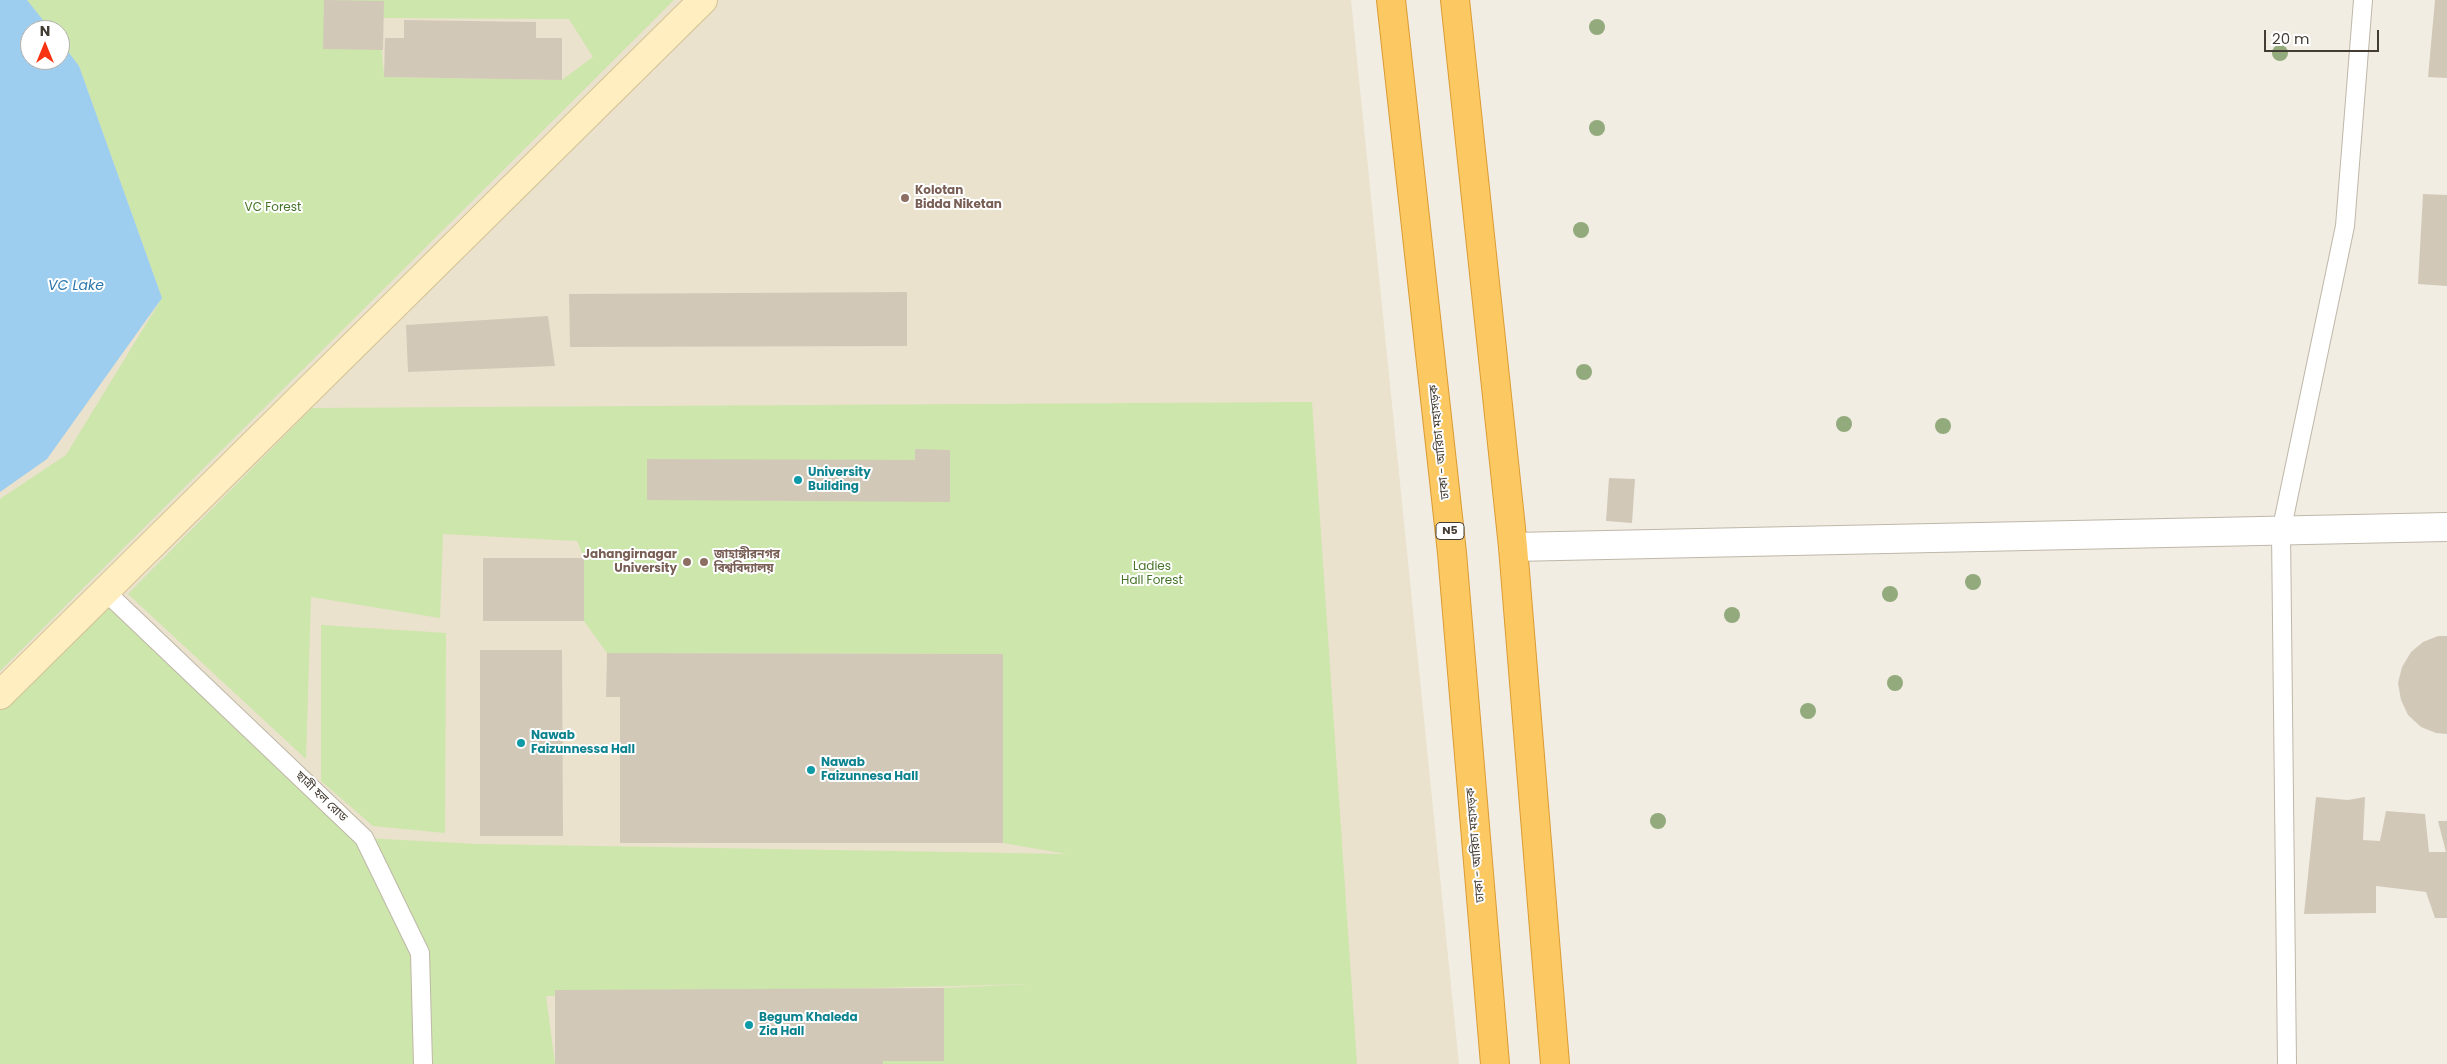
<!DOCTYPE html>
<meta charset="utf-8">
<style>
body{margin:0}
#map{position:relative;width:2447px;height:1064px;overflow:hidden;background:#f1ede3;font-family:Poppins,sans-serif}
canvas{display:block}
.north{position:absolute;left:20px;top:20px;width:50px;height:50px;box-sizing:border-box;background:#fff;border:1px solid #b4b1ad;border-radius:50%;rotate:0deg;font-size:14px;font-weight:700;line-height:20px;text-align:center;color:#433c33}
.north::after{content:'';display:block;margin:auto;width:18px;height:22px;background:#f83313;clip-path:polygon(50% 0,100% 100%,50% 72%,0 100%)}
.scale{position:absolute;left:2264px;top:30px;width:115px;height:22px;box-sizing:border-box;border:2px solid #433c33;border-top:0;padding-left:6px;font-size:15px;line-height:18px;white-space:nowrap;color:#433c33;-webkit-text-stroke:4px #fff;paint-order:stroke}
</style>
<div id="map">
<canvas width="2447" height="1064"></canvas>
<div class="north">N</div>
<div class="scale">20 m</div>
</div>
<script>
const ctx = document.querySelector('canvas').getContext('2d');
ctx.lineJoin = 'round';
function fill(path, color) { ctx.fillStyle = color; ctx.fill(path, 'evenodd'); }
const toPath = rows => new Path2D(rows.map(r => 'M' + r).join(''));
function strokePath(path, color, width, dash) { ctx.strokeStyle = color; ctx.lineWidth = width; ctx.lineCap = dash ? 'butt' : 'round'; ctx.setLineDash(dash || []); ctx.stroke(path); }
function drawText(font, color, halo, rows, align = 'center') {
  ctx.font = font + ' Poppins,"Noto Sans Bengali",sans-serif'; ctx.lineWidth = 4; ctx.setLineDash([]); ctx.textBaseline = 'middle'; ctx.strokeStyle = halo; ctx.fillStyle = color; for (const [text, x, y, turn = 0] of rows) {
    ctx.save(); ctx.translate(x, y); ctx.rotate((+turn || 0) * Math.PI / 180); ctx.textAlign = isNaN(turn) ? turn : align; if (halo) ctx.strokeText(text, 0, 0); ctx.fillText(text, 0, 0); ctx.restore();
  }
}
const education = toPath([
 [0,0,1351,0,1459,1064,0,1064],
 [30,30,60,30,60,60,30,60]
]);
const green = toPath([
 [27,0,674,0,0,671,0,499,66,455,162,298,79,66,60,41,60,30,51,30],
 [379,18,569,19,593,57,562,80,384,77],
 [1312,402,1357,1064,883,1064,883,1061,944,1060,944,988,1032,984,546,996,555,1064,430,1064,427,948,370,848,420,953,423,1064,0,1064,0,695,105,591,364,838,477,844,1067,854,1003,843,1002,654,607,653,584,621,584,558,577,541,443,534,440,618,311,597,306,759,128,594,312,408],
 [321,625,446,633,445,833,373,826,321,781]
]);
const water = toPath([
 [0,0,27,0,51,30,30,30,30,60,60,60,60,41,79,66,162,298,47,459,0,492]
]);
const building = toPath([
 [324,0,384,1,383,50,323,49],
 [2435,0,2447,0,2447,78,2428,77],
 [404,20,536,22,536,38,562,38,562,80,384,77,385,38,404,38],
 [2423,194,2447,195,2447,286,2418,284],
 [907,292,907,346,570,347,569,294],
 [548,316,555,366,408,372,406,325],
 [915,449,950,450,950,502,647,500,647,459,915,460],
 [1609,478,1635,479,1632,523,1606,521],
 [483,558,584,558,584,621,483,621],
 [2438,636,2447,636,2447,734,2436,733,2421,727,2408,715,2401,700,2398,683,2402,667,2411,652,2423,642],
 [480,650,562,650,563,836,480,836],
 [607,653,1003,654,1003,843,620,843,620,697,606,697],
 [2316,797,2348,800,2365,797,2363,840,2380,841,2386,811,2425,814,2429,852,2446,852,2438,821,2447,821,2447,918,2435,918,2426,892,2376,886,2376,913,2304,914],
 [944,988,944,1061,883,1061,883,1064,555,1064,555,990]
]);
const lane = toPath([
 [105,591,364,838,420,953,423,1064],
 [2287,1064,2281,532,2345,226,2363,0]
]);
const street = toPath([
 [1513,547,2447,527]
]);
const secondary = toPath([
 [0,695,703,0]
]);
const highway = toPath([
 [1391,0,1452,553,1495,1064],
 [1455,0,1513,547,1555,1064]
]);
const trees = [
 [1597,27],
 [2280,53],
 [1597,128],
 [1581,230],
 [1584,372],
 [1844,424],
 [1943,426],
 [1973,582],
 [1890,594],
 [1732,615],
 [1895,683],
 [1808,711],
 [1658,821]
];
const markers = [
 [905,198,5,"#8d6e63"],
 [798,480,5,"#0f9aa8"],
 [687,562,5,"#8d6e63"],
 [704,562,5,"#8d6e63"],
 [521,743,5,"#0f9aa8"],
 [811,770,5,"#0f9aa8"],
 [749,1025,5,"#0f9aa8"]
];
const shields = [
 [1450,531,28]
];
const shieldNames = [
 ["N5",1450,531]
];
const educationNames = [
 ["Kolotan",915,191],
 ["Bidda Niketan",915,205],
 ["Jahangirnagar",677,555,"right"],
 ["University",677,569,"right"],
 ["জাহাঙ্গীরনগর",714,555],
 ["বিশ্ববিদ্যালয়",714,569]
];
const parkNames = [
 ["VC Forest",273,208],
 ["Ladies",1152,567],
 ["Hall Forest",1152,581]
];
const streetNames = [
 ["ঢাকা - আরিচা মহাসড়ক",1440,442,-96],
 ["ছাত্রী হল রোড",321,797,44],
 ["ঢাকা - আরিচা মহাসড়ক",1476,845,-95]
];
const cultureNames = [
 ["University",808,473],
 ["Building",808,487],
 ["Nawab",531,736],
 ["Faizunnessa Hall",531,750],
 ["Nawab",821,763],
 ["Faizunnesa Hall",821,777],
 ["Begum Khaleda",759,1018],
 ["Zia Hall",759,1032]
];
const waterNames = [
 ["VC Lake",76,286]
];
fill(education, '#eae2cc');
fill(green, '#cce6ab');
fill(water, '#9eceef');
fill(building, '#d2c8b8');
strokePath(lane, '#bfb7a8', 20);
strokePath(street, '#bfb7a8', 30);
strokePath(secondary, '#d4c294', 30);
strokePath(highway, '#db9b33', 30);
strokePath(lane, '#fff', 18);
strokePath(street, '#fff', 28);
strokePath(secondary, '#feeec0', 28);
strokePath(highway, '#fcc862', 28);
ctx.fillStyle = '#92aa7c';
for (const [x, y] of trees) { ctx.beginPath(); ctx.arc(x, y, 8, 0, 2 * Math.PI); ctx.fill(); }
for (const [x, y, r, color] of markers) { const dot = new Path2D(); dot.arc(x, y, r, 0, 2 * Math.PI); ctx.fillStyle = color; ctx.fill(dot); strokePath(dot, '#fff', 2); }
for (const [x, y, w] of shields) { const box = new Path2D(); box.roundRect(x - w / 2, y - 8.5, w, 17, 4); ctx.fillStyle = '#fff'; ctx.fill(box); strokePath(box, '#433c33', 1); }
drawText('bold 11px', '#433c33', null, shieldNames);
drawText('bold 12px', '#785e54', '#fff', educationNames, 'left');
drawText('12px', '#457328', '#fff', parkNames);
drawText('12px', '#433c33', '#fff', streetNames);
drawText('bold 12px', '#0d838f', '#fff', cultureNames, 'left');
drawText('italic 14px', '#2e78ac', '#fff', waterNames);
</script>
